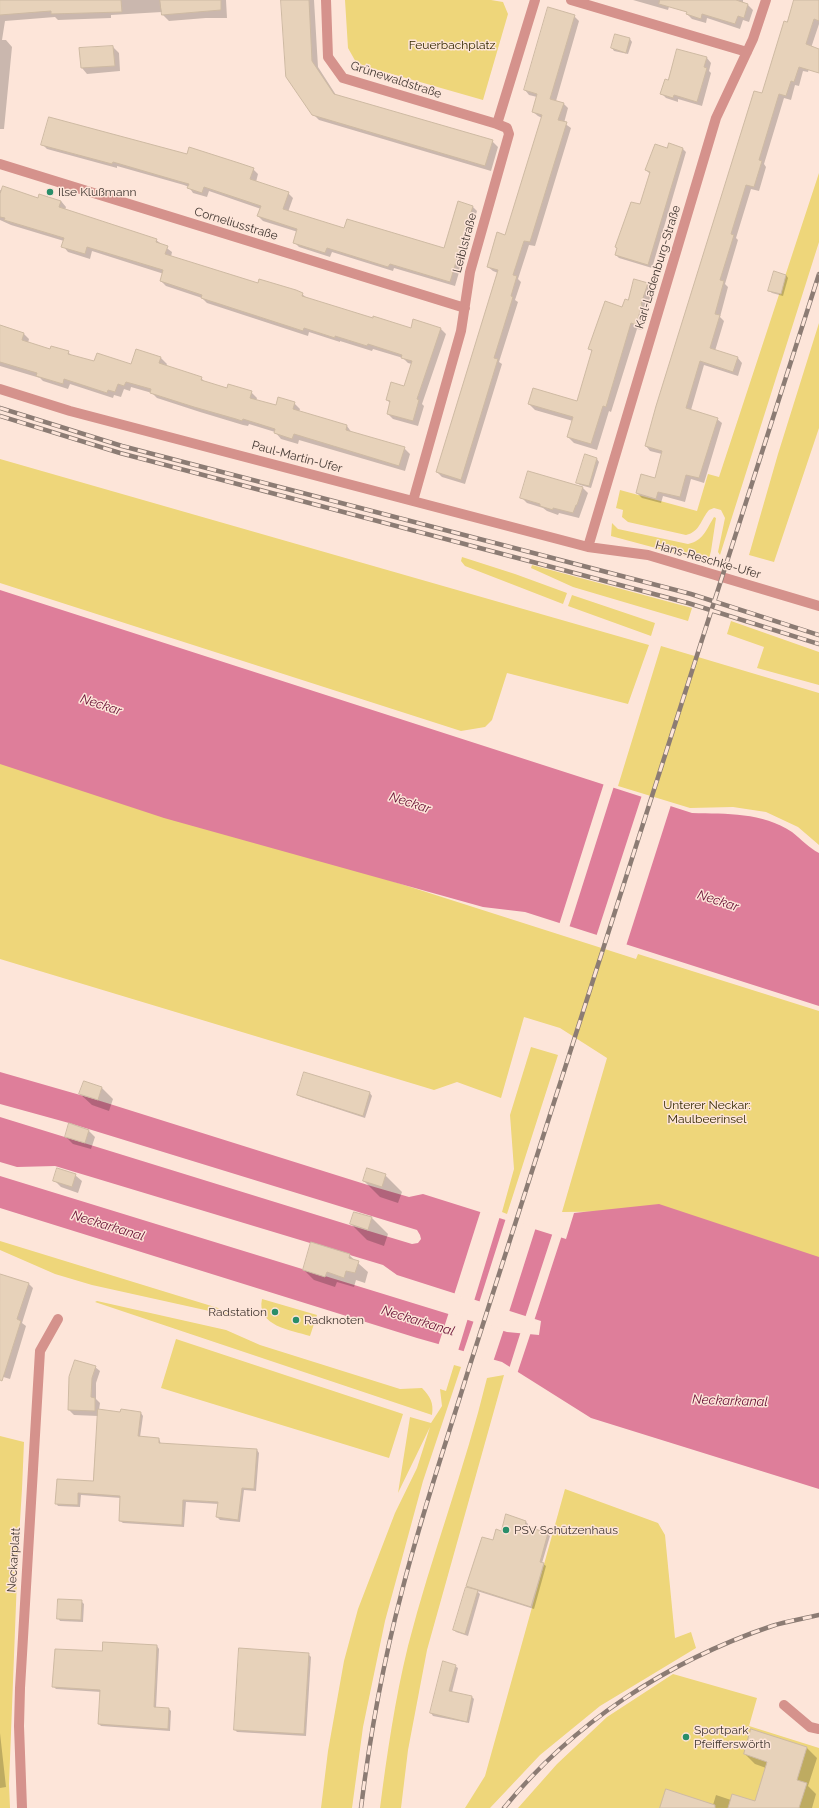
<!DOCTYPE html>
<html>
<head>
<meta charset="utf-8">
<style>
  body { margin:0 }
  canvas { display:block; background:#fde5d9 }
</style>
</head>
<body>
<canvas width="819" height="1808"></canvas>
<script>
const context = document.querySelector('canvas').getContext('2d');
context.lineJoin = 'round';
function paint(path, color) {
  context.fillStyle = color;
  context.fill(path, 'evenodd');
}
function strokePath(path, color, width, dash) {
  context.strokeStyle = color;
  context.lineWidth = width;
  context.lineCap = dash ? 'butt' : 'round';
  context.setLineDash(dash || []);
  context.stroke(path);
}
function label(font, color, halo, rows, align = 'center') {
  context.font = font + ' Raleway,sans-serif';
  context.lineWidth = 3;
  context.setLineDash([]);
  context.textBaseline = 'middle';
  context.strokeStyle = halo;
  context.fillStyle = color;
  for (const [text, x, y, turn = 0] of rows) {
    context.save();
    context.translate(x, y);
    context.rotate((+turn || 0) * Math.PI / 180);
    context.textAlign = isNaN(turn) ? turn : align;
    if (halo) context.strokeText(text, 0, 0);
    context.fillText(text, 0, 0);
    context.restore();
  }
}
paint(new Path2D(`
  M345,0H491L503,2L508,14L483,100L357,64L348,48Z
  M819,173V242L720,555L718,552L725,518L721,510L714,508L709,510C701,519 700,532 686,535L628,522L622,517L623,510L616,508L620,490L697,511L708,474L719,477Z
  M819,323V428L774,562L749,555L778,454Z
  M0,459L649,645L628,704L507,673L492,720L485,727L461,731L0,583Z
  M714,517L716,518L711,551L708,562L611,536L612,523L618,529L688,544C703,541 706,530 714,517Z
  M462,557L515,574L567,593L563,604L465,566L461,561Z
  M532,565L692,608L688,621L573,587L531,568Z
  M572,595L655,623L651,636L568,606Z
  M731,621L819,652V685L757,668L764,647L727,634Z
  M661,646L819,693V845L798,827L766,812L733,807L690,808L618,786Z
  M0,756L636,959L638,954L819,1011V1265L644,1211L562,1212L607,1058L560,1028L524,1017L501,1098L457,1082L434,1090L0,959Z
  M531,1047L558,1055L507,1214L502,1212L514,1169L510,1115Z
  M0,1241L218,1308L232,1316L92,1285L55,1274L0,1250Z
  M262,1299L317,1315L310,1336C291,1330 256,1326 262,1299Z
  M97,1301L226,1330L260,1345L400,1389L422,1388C430,1396 434,1403 432,1415L95,1302Z
  M176,1339L403,1414L389,1458L161,1388Z
  M454,1365L461,1367L423,1481L385,1621L363,1727L352,1808H321L328,1751L344,1661L358,1609L395,1513L417,1468L430,1427L398,1493L410,1417L431,1423L442,1406L440,1389L446,1391Z
  M504,1375L427,1650L408,1750L401,1808H380C387,1754 395,1699 408,1646C431,1556 465,1469 487,1378Z
  M0,1436L24,1442L22,1489L18,1553L9,1784L10,1808H0Z
  M565,1489L658,1523L665,1535L675,1638L691,1632L696,1648L600,1706L540,1755L490,1808H465L485,1776Z
  M673,1674L757,1698L749,1726L819,1748V1808H518L557,1764L607,1717Z`), '#eed67a');
paint(new Path2D(`
  M0,590L692,813C727,814 762,812 792,832C801,839 809,848 819,853V1006L525,912L483,907L164,818L0,764Z
  M0,1072L94,1099L371,1186L409,1197L423,1194L566,1239L574,1213L659,1204L819,1257V1489L591,1418L502,1362L417,1338L0,1208V1176L507,1332L539,1335L541,1321L397,1275L383,1265L55,1166L17,1167L0,1162V1117L359,1228L412,1244L418,1243L421,1239L420,1235L417,1230L69,1123L0,1104Z`), '#de7e9a');
paint(new Path2D(`
  M604,783L614,786L569,928L559,925Z
  M642,795L671,805L626,946L596,937Z
  M481,1210L500,1216L474,1301L454,1295Z
  M506,1218L536,1227L509,1312L479,1303Z
  M553,1232L562,1235L534,1321L525,1318Z
  M449,1312L468,1318L458,1351L438,1346Z
  M474,1320L504,1329L493,1362L463,1353Z
  M521,1331L531,1332L517,1374L509,1369Z`), '#fde5d9');
paint(new Path2D(`
  M0,0H226L227,18H206L169,21L163,15L162,12L111,15V18L58,20L55,17L5,21L2,40H6L12,47L4,129H0Z
  M282,0H314L318,67L336,95L492,141L498,147L491,171L319,120L313,114Z
  M633,0H671L668,10Z
  M691,0H743V3L748,5L753,10L749,22L743,20L740,29L707,18L706,23L692,19L687,14Z
  M795,0H819V24L811,48L814,51L808,72L803,71L799,86L795,85L791,100L784,98L764,164L766,167L759,191L751,189L736,238L738,240L725,284L728,287L720,317L724,321L715,351L738,358L742,363L738,376L704,365L691,410L717,419L722,423L704,483L691,479L685,502L663,496L661,503L642,498L637,493L656,479L662,454L650,451L646,446Z
  M574,16L579,21L556,101L563,103L568,108L564,123L571,128L535,246L529,245L518,279L521,282L515,300L518,302L499,362L502,364L465,484L442,477L437,472L498,273L493,271L488,267L506,236L542,118L538,116L533,112L537,97L529,95L525,90Z
  M630,39L632,42L628,54L614,51L612,48Z
  M113,47L119,53L120,71L87,74L82,68Z
  M678,50L707,58L711,63L709,71L711,73L702,106L678,99V102L666,98L662,94L669,81Z
  M42,144L188,155L253,169L258,174L256,182L288,193L293,198L288,212L345,229L444,249L472,206L477,211L455,286L394,268L393,271L332,252L330,257L299,247L294,242L298,232L263,221L258,216L261,209L209,191L207,197L193,193L189,187L184,185L117,166V168L47,149Z
  M670,144L683,149L686,152L652,268L619,258L616,255L641,206L650,174L646,170L668,149Z
  M0,190L39,199L61,201L66,207L65,210L156,240L172,252L171,257L259,284L302,294L307,298L373,320L411,329L414,321L441,329L446,334L422,404L424,406L418,426L393,419L388,414L391,404L387,400L405,387L412,364L408,363L403,358L373,349L372,351L340,341V342L309,332L308,336L207,303L202,298L166,286L161,281L164,274L92,251L90,259L68,252L63,246L64,241L11,225L0,220Z
  M775,272L786,275L788,278L783,296L772,293L769,290Z
  M647,284L653,290L642,330L637,329L611,412L609,411L597,450L574,443L568,437L573,421L535,410L529,404L577,402L593,352L589,349L628,301Z
  M0,328L24,334L29,339L28,343L50,350L68,352L73,357L95,363L132,365L136,351L161,358L167,364L166,366L201,378L206,383L228,390L251,392L257,398L256,401L277,407L294,403L300,409L299,412L347,426L352,433L404,448L410,454L405,471L299,440L298,444L281,439L275,432L249,424L248,426L243,425L200,412L157,398L152,393L131,387L130,391L124,389L121,397L114,395L113,398L70,384L68,389L43,381L40,378L0,366Z
  M597,459L599,462L591,488L580,485L577,482Z
  M583,488L588,493L579,518L559,513L558,515L547,511L543,508L527,503L521,497Z
  M305,1073L370,1093L372,1096L365,1118L301,1097L298,1095Z
  M102,1088L113,1099L109,1111L92,1105L80,1094Z
  M88,1130L95,1137L91,1149L73,1144L66,1137Z
  M75,1175L82,1181L78,1193L61,1187L54,1180Z
  M385,1175L402,1192L398,1203L380,1197L364,1181Z
  M372,1218L388,1234L384,1246L367,1240L351,1224Z
  M349,1255L368,1272L365,1283L356,1280L354,1287L337,1282L335,1287L314,1280L304,1270Z
  M0,1275L28,1283L33,1288L22,1323L26,1326L10,1379L0,1376Z
  M95,1367L100,1371L96,1383V1399L100,1403L99,1410L121,1413H141L143,1416L140,1437L159,1439L161,1444L257,1450L259,1453L256,1491L244,1490L240,1522L220,1520L217,1517L219,1504L186,1502L184,1527L123,1523L120,1521L121,1498L81,1495L80,1507L58,1506L56,1503L94,1482L98,1416L74,1415L69,1410Z
  M526,1522L528,1524L527,1528L548,1534L550,1536L542,1563L546,1566L534,1609L477,1591L480,1594L468,1636L456,1632L454,1630L471,1589L468,1586L493,1542L501,1532Z
  M81,1601L84,1604L83,1622L60,1621L58,1618Z
  M157,1646L159,1649L156,1708L169,1709L171,1711L170,1731L101,1726L99,1724L101,1692L56,1689L53,1686L103,1652Z
  M308,1654L311,1657L306,1736L237,1732L235,1730Z
  M455,1666L458,1668L452,1692L472,1697L474,1699L469,1723L433,1716L431,1713Z
  M752,1731L807,1748L817,1758L808,1786L816,1794L812,1808H661L713,1805L716,1795L731,1800L756,1802L766,1768L755,1764L745,1754Z
  M0,1733L6,1787L0,1788Z`), '#0003');
const building = new Path2D(`
  M0,0H121L122,12L51,14V11L0,15Z
  M160,0H221V10L162,15Z
  M281,0H309L312,61L334,94L493,140L485,166L312,115L286,77Z
  M660,0H736L748,4L744,18L738,16L735,24L702,14L701,19L686,14L687,12L659,4Z
  M794,0H819V21L814,19L806,44L819,49V73L799,67L794,82L791,81L786,96L779,94L759,160L762,161L754,187L746,185L731,234L734,235L720,280L724,281L715,314L720,315L710,348L738,357L733,372L700,361L686,408L718,418L699,478L686,475L680,497L658,492L656,499L636,493L641,474L655,478L662,451L645,446L656,406L754,91L762,93L784,21L787,22Z
  M548,7L575,15L550,99L564,103L558,120L567,122L530,242L524,241L513,275L517,276L511,296L513,297L494,358L498,359L461,480L436,472L498,270L487,267L497,232L505,235L542,115L532,112L537,94L524,90Z
  M615,34L630,38L626,53L611,48Z
  M113,46L115,66L81,68L79,48Z
  M677,49L707,57L704,67L707,68L697,102L674,95L673,98L660,94L665,79L668,80Z
  M49,117L187,154L189,147L239,163L254,168L250,179L289,192L283,209L344,228L347,219L444,248L458,201L473,206L450,282L390,264L388,267L327,248L325,253L293,243L297,229L257,216L261,206L204,187L202,193L187,188L189,184L178,181L113,162L112,164L41,145Z
  M669,143L683,148L648,265L615,255L617,248L615,247L631,202L640,204L650,172L645,170L655,144L667,148Z
  M3,186L38,198L39,194L61,201L59,207L157,239L156,242L168,246L165,254L258,283L259,279L296,290L303,293L302,296L373,318V316L411,328L413,319L441,328L417,399L419,400L413,421L387,414L390,401L386,400L391,382L404,386L412,361L401,358L402,355L368,344L367,346L335,336V338L304,328L303,331L201,298L202,295L160,281L163,270L87,247L85,254L61,247L64,238L4,220L5,218L0,217V194Z
  M774,271L786,275L781,294L768,291Z
  M634,279L648,283L641,304L642,305L636,325L631,323L606,407L603,406L591,444L567,437L573,417L528,404L533,388L577,401L592,350L588,349L605,301L622,307L625,299L628,300Z
  M0,325L24,333L22,340L50,349L51,346L69,351L68,354L94,361L97,353L131,364L136,349L161,357L159,363L202,377L201,380L227,388L228,384L252,391L250,398L276,405L278,397L295,402L293,409L347,425L346,430L405,447L399,466L294,434L292,439L274,433L275,429L243,419L242,421L236,419L194,407L150,393L151,389L126,382L124,386L118,384L115,392L108,390L107,393L64,379L63,384L36,376L37,373L0,362Z
  M585,454L597,458L589,486L576,483Z
  M528,471L583,487L577,505H576L573,513L553,508V510L540,506V504L520,498Z
  M304,1072L370,1092L363,1116L297,1095Z
  M84,1081L102,1087L98,1100L79,1094Z
  M69,1123L89,1130L85,1143L65,1137Z
  M57,1168L76,1174L72,1187L53,1181Z
  M367,1168L386,1174L382,1187L363,1181Z
  M354,1212L372,1217L368,1230L350,1224Z
  M311,1242L350,1254L349,1258L359,1261L355,1273L346,1271L344,1278L327,1272L325,1277L303,1270Z
  M0,1274L29,1283L17,1319L21,1321L2,1381L0,1380Z
  M75,1360L96,1366L92,1378L91,1397L95,1398V1411L68,1410L69,1377Z
  M98,1409L120,1412L121,1409L141,1412L138,1436L159,1438V1443L257,1449L254,1489L242,1488L238,1520L216,1517L218,1502L183,1500L182,1525L119,1521L120,1496L78,1493V1505L55,1504L57,1479L93,1481Z
  M506,1514L526,1521L525,1526L548,1533L540,1562L544,1563L531,1607L466,1586L482,1537L493,1540L496,1529L501,1531Z
  M466,1587L478,1590L465,1634L453,1630Z
  M58,1599L82,1600L81,1620L57,1619Z
  M103,1642L157,1645L154,1707L169,1708L168,1729L98,1724L100,1690L52,1687L55,1649L102,1651Z
  M239,1648L309,1653L304,1734L234,1730Z
  M443,1661L456,1665L449,1691L472,1696L467,1722L430,1713Z
  M751,1729L807,1747L797,1780L807,1783L799,1808H728L732,1794L755,1801L767,1762L744,1754Z
  M666,1789L715,1805V1808H660Z`);
paint(building, '#e7d2ba');
strokePath(building, '#cebaa3', 1);
strokePath(new Path2D(`
  M326,0L328,57L343,78L497,124
  M571,0L747,52
  M0,164L465,308
  M0,389L70,411L588,547L648,555L819,606
  M413,501L461,331L470,272L509,134L507,128L497,124L535,0
  M588,547L716,118L753,39L766,0
  M784,1705L810,1727L819,1729
  M22,1808L19,1726L20,1688L40,1351L58,1319`), '#d5928c', 10);
const rail = new Path2D(`
  M0,408L122,446L691,594L819,635
  M0,416L120,453L688,603L819,644
  M361,1808C370,1735 383,1663 402,1591C421,1516 446,1443 469,1368L819,274
  M504,1808C573,1723 668,1661 772,1626C787,1621 803,1619 819,1615`);
strokePath(rail, '#8c7c74', 4.5);
strokePath(rail, '#fde5d9', 3, [9]);
for (const [x, y, r, color] of [
  [50,192,4,"#298e69"],
  [275,1312,4,"#298e69"],
  [296,1320,4,"#298e69"],
  [506,1530,4,"#298e69"],
  [686,1737,4,"#298e69"]
]) {
  const dot = new Path2D();
  dot.arc(x, y, r, 0, 2 * Math.PI);
  context.fillStyle = color;
  context.fill(dot);
  strokePath(dot, '#fde5d9', 1.5);
}
label('12px', '#342900', '#fde5d9', [
  ["Feuerbachplatz",452,45],
  ["Unterer Neckar:",707,1105],
  ["Maulbeerinsel",707,1119]
]);
label('12px', '#423731', '#fde5d9', [
  ["Grünewaldstraße",396,80,18],
  ["Corneliusstraße",236,224,17],
  ["Leiblstraße",465,243,-75],
  ["Karl-Ladenburg-Straße",658,267,-73],
  ["Paul-Martin-Ufer",297,457,15],
  ["Hans-Reschke-Ufer",708,560,16],
  ["Neckarplatt",14,1560,-86]
]);
label('12px', '#423731', '#fde5d9', [
  ["Ilse Klußmann",58,192],
  ["Radstation",267,1312,"right"],
  ["Radknoten",304,1320],
  ["PSV Schützenhaus",514,1530],
  ["Sportpark",694,1730],
  ["Pfeifferswörth",694,1744]
], 'left');
label('italic 13px', '#670f34', '#fde5d9', [
  ["Neckar",101,705,18],
  ["Neckar",410,803,18],
  ["Neckar",718,901,18],
  ["Neckarkanal",108,1226,17],
  ["Neckarkanal",418,1321,17],
  ["Neckarkanal",730,1401,2]
]);
</script>
</body>
</html>
